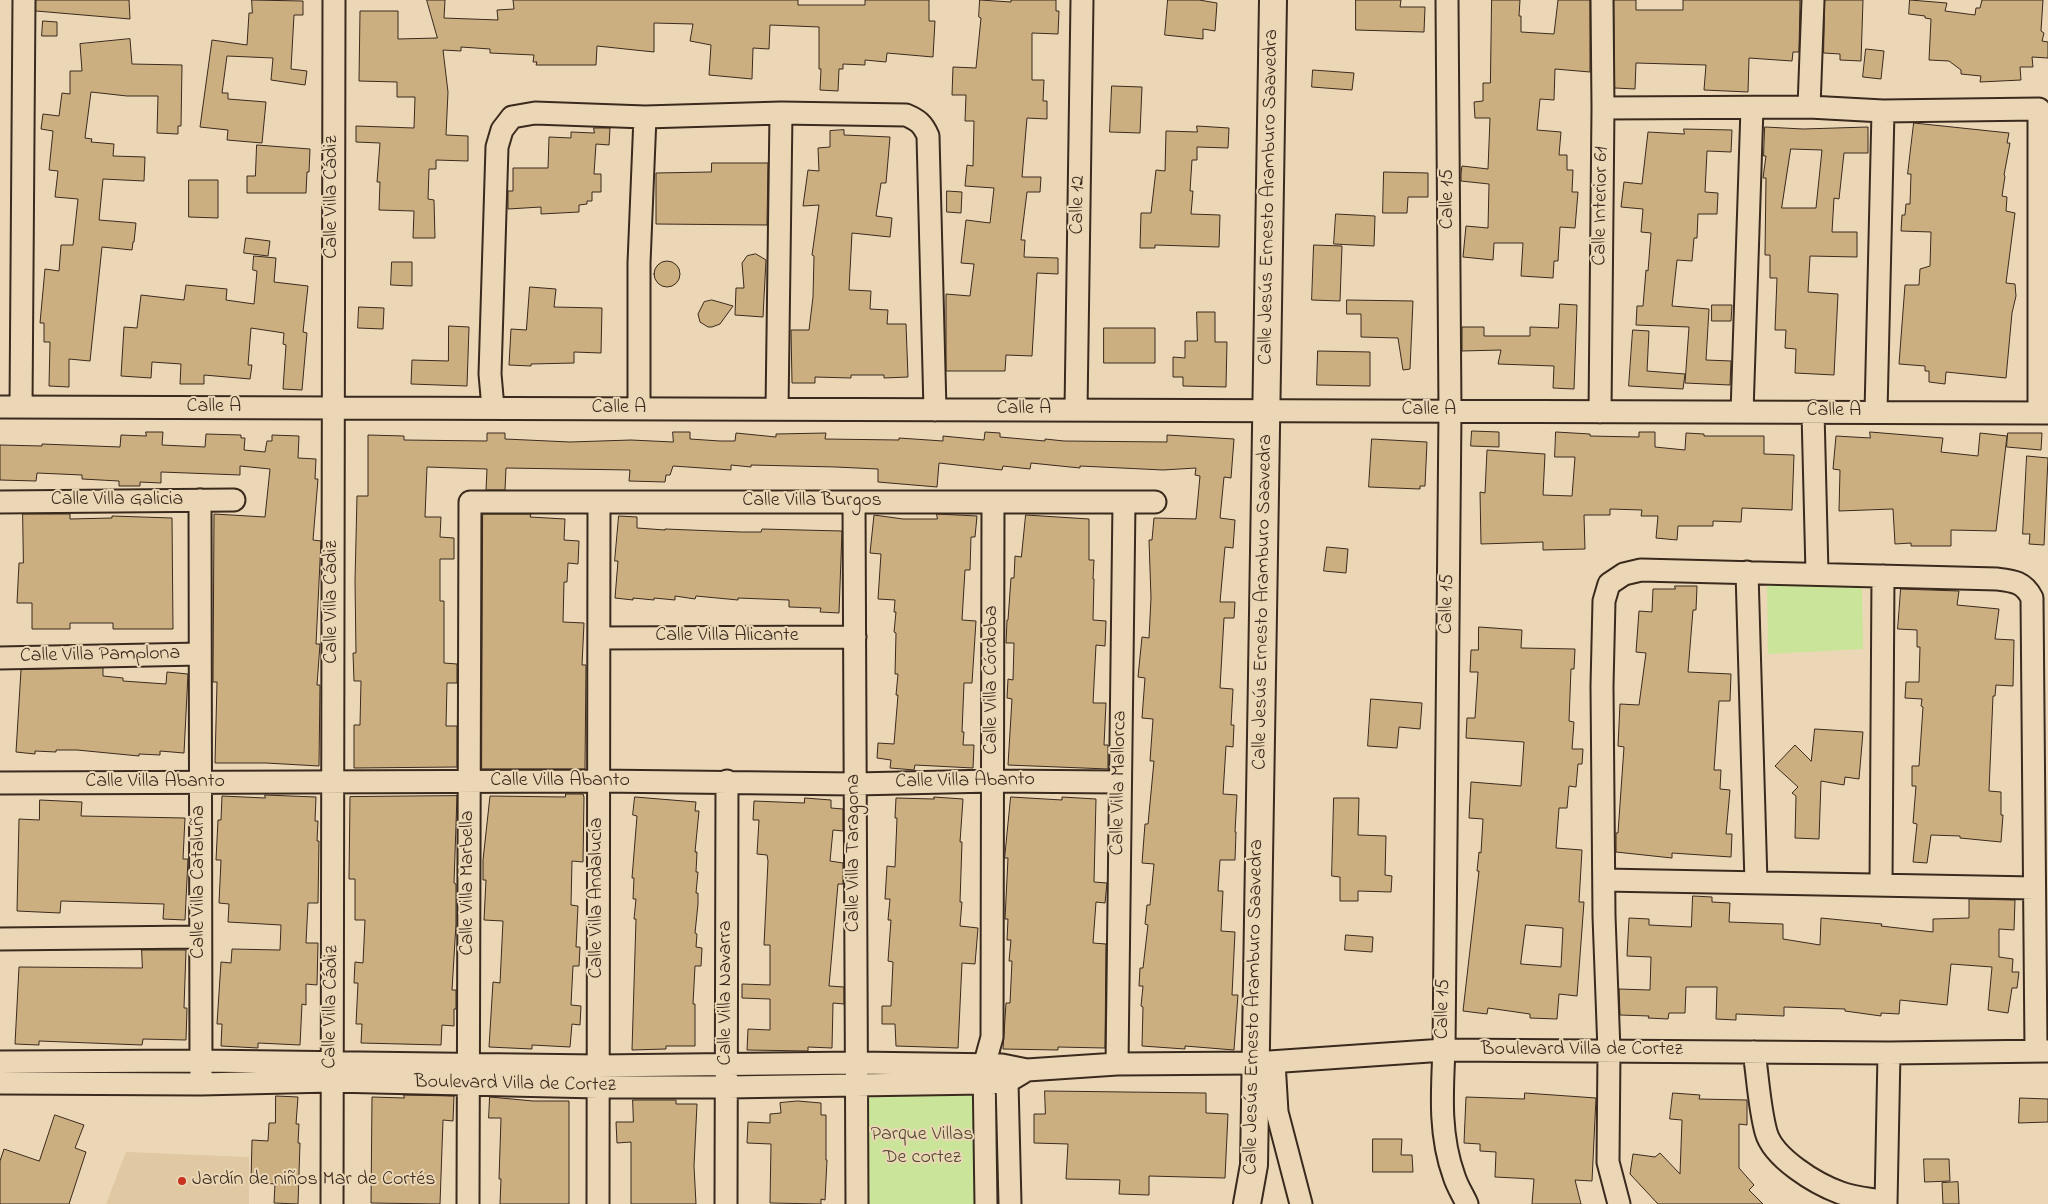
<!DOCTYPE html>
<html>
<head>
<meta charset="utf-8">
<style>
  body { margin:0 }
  canvas { display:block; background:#ebd7b5 }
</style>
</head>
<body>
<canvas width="2048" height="1204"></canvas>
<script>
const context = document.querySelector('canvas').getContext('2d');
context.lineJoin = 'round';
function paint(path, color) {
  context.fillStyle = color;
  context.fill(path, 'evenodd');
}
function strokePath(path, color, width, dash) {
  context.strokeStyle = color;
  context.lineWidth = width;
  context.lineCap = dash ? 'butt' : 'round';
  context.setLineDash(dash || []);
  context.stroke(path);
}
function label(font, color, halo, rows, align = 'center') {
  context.font = font + ' "Indie Flower",sans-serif';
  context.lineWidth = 4;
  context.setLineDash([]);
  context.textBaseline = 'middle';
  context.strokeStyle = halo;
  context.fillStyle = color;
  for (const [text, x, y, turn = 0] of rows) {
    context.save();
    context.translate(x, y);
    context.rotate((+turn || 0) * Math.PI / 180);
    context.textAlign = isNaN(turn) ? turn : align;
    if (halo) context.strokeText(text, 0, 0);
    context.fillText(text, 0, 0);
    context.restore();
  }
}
paint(new Path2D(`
  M126,1152L249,1157V1204H106Z`), '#dfc8a2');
paint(new Path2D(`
  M1767,582L1862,583L1863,649L1768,654Z
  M869,1090L976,1091L974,1204H868Z`), '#cae49a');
const building = new Path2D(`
  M36,0H129L130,19L36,11Z
  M252,0L303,1V15H294L291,69L307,71L305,85L271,80L273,58L227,56L222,93H228V99L266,102L262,143L227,140L228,130L200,127L212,40L247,45L249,13H252Z
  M427,0H445L444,18L498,20L497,10L514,9L513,0H798V5H865V0H929V21H935L933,57L887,53L886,62L865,60V65L843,64V69H839L838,91L820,90L821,69H819V27L770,25L769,49L753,48L752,79L709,75L711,45L690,41L693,24L654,23V52L597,46L596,65H536L537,62H533L534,55L490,53V49L461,47V51L443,50L448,92L446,135L468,136V161L436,160V169H429L428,199L434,200L435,238H413L414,211L379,210L380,182H377L380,143L356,142V126L414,128L415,97H397V82L359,81L360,11H398V39L437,38Z
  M980,0L1011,2V0H1056V11H1059L1058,34L1032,33V80H1044L1043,101H1047V119L1027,118L1022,177H1041L1040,192H1027L1021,240H1025L1024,257L1058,258V274L1037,273L1032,356L1006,355L1005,371H946V294L970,296L974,264L961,263L966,220L990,223L994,188L965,186L967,165L973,166L974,121H965L966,95H952L953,67L976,68L981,18L979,17Z
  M1168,0H1199L1217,3L1215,31L1203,29V39L1165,35Z
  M1356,0H1401L1400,7H1425L1424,32L1356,30Z
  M1492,0H1520L1519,16H1521V32L1554,34L1558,0H1590V72L1555,69L1554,100L1540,99L1537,130L1561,132L1559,155H1567V170H1573L1572,192H1578L1575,228L1560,227L1558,261H1554L1553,278L1521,276L1523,243H1494L1493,260L1463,257L1466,226L1488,228L1489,184L1461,181V173L1462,166L1488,169L1490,118H1475L1474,102L1483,101V83H1490Z
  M1614,0H1636V10H1683V0H1800L1799,52H1793L1792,61L1749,58L1748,92L1704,90L1706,65L1636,63L1635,89L1615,88Z
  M1825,0H1863L1861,61L1840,60V54L1824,53Z
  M1910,0L1947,3L1945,11L1975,15L1976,8H1980L1982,0H2043L2041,31L2044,33L2042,41L2048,42V58L2032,57L2033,67H2020L2021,80L1980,82L1981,76L1961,74V70L1949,61L1929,60L1931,19L1925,18V16L1909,14Z
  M43,21L57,22V36H42Z
  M130,39L132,64L182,65L181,126H178V134L157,133L158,96H127L91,92L85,138L92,139L91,142L114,144L113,156L145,157L144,181L103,179L99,220L136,223L134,242H133L132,250L102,247L90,361L69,359V387L49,386L50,342H44V323H40L45,269L59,271L61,245H73L78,199L55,197L58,171L49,170L53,131L41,129L43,114L59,116L62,93L70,94V71H82L80,44Z
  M1866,49L1884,51L1881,79L1863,77Z
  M1313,70L1354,73L1352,90L1312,87Z
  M1112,86L1142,87L1140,133L1110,132Z
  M1914,123L2009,133L2007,143H2010L2004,175L2005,176L2002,196L2007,197L2006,211L2015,213L2006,283L2015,284L2016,296L2012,313L2006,378L1946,372L1945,384L1929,382V371H1925V366L1899,364L1905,285H1919L1920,269L1930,266L1931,232L1901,231L1902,215H1905L1906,204H1910L1911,174H1908Z
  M1197,126L1229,128L1228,148L1197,147V160H1192L1190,191H1193L1191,214L1220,215L1219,247L1155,245V248H1140L1141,213H1151L1156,170L1165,171L1166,131L1197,132Z
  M1765,127L1803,129L1868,127V153H1844L1839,199L1834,198L1832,232H1857V257L1810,256L1808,292L1838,294L1834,375L1795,373L1796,349L1785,348L1786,330H1775L1777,278H1770V255H1765L1766,178H1763L1766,156H1764ZM1791,149L1822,150L1816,208H1782Z
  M594,128H610L609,145L596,144L594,174H601V192H592V201H587V204L579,205V212L541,214V207L508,209V191H513V168H548L549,137L571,138V132L594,133Z
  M1684,129L1732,130L1731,152L1707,151L1705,192L1718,193L1717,214H1698L1697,238H1694L1692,261L1677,260L1672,306L1709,309L1706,360L1731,361L1730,385L1685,383L1689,327L1636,325L1637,306H1643L1646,270L1648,271L1651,233L1641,232L1643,209L1621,207L1624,182L1642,184L1648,132L1684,134Z
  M844,130V135L890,137L886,183H881L876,216L892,218L890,237L852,233L849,290L871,291L870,309L888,310L887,324H906L908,377L884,378V375H851V378L815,377V383H792L791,330H809L813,297L814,256L812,255L819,205L803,206L808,170L819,171L818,148L830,147V131Z
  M257,145L310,149L309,172H307L306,193H247V176H255Z
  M712,163H768L767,225L656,224V173L711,172Z
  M1384,172L1428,173V197H1408L1407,213H1383Z
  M189,180H218V218L189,217Z
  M947,191L962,192L961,213L947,212Z
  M1336,214L1375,216L1374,246L1334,244Z
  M246,238L270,241L268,256L244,253Z
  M1314,245L1342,246L1340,301L1312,300Z
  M756,254L766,260L763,317L735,315L736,288H744L742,263L747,256Z
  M254,256L276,258L274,282L308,286L303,332L307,333L302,390L283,389L286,345L283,344L284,333L251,328L248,365H252L250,379L204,375V384H180L181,364L152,362L151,378L121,376L124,327L137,328L141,295L184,300L186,285L227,289L226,300L254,304L257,271L253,270Z
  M654 274a13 13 0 1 1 26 0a13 13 0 1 1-26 0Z
  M392,262H412V286L391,285Z
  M530,287L556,289L554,307L602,308L601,353L574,352V363L531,364V366L509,365L511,329L526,330Z
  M712,300L733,306L720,324L712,327H708L700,322L698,314L704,302Z
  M1347,300L1413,301L1410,369L1403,370L1398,338L1361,337V314H1347Z
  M1560,304L1577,305L1574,389L1553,388L1554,366L1498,364L1501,350L1462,351V327H1484V336H1530V327L1558,328Z
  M1712,305H1732L1731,321H1712Z
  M359,307L384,308L383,329L358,328Z
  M1197,312H1215V342H1227L1226,387L1183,386V377H1173V357L1185,358V341H1197Z
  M449,326L469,327L467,386L411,384L412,360L448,361Z
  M1104,328H1155V363H1104Z
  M1633,330L1649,331L1647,371L1685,374L1683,389L1629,386Z
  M1318,351L1370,352V386L1317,385Z
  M1472,431L1499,432V447L1471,446Z
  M146,432H163L162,445L205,447L206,434L241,435V438H245L244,450L265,452L267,441H272V435L299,436L298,458L316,459L315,479H318L313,540L321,541L316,644H320L317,685H320L319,766L266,763H215L217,682H213L214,514L265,517L270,469L240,466V475L161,472V483L140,482V486H119V481L82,479V475L37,473L36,481L0,480V445L42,446V444L120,447L121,435L146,436Z
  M673,432H690V439L720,441H735L736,433L776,437V434L826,433L825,439L899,440V438L943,441V436L984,440L985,432L1000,433V437L1045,441V439L1064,441L1167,442V435L1234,439L1231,478L1224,477L1220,518L1235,520L1233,548L1225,547L1220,602H1235L1234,618H1224L1220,688L1233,689L1231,725H1234L1233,747L1226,746L1223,794L1237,795L1235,832H1236L1235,860H1220L1218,891H1223L1221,931L1235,932L1232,995H1238L1234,1050L1185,1046V1049L1142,1046L1143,1007L1141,1006L1143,986H1139L1140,968H1143L1148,925L1145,924L1147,905H1150L1154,864L1142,863L1145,824H1148L1154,761H1150L1153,719L1142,718L1145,678L1138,677L1142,637L1149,638L1151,598L1149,540H1152L1154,518L1196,519L1200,476L1195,475L1196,468L1163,470L1080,466V468L1031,463L1030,469L1003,466L1002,470L939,463L937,487L878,482V469L836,467L751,465V467L731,465V470L673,466L670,475H666L665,482L629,481L630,470L506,468L505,490H486L487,469L427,467L425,517H441L440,537L454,538V559H440V601H444V663L457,664V683H447L446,726H457V767L354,768V725H360L361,681H354L353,653H356L355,581L357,496H368V435L404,436V440L487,441V433H505V439L570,442L631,440L673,442Z
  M1556,432L1590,434V436L1639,437V432H1655V447L1685,450L1686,433L1704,434V436H1764V454L1794,455L1792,510L1742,508L1741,522L1713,521V526H1678L1677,540L1656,538L1658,516H1641L1642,510L1610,509V515H1584L1585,549L1543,550V542L1481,544L1480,492L1485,493L1487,450L1545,454L1543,495L1572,496L1575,457H1555Z
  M1870,432L1943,438L1941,452L1978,456L1980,433L2007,436L1996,531L1951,530V546H1911V543L1895,544L1893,509L1839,511L1840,470L1833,469L1836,436L1870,438Z
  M2008,433H2042L2041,450L2007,447Z
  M1372,439L1427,442L1425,486H1420V489L1369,487Z
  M2027,456L2048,458L2044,545L2029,544L2030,534H2023Z
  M23,514H70V519L112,518V516L172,518L173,629H113V623H70V629H32V603H17L19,563H23Z
  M483,514H531L530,517L565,519L564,540L579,541L578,564L568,563L567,582H564L563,622L584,623L582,665H586L585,769H482Z
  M937,514L977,516L975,537H971L970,570H965L962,620L976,621L972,683H964L962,732H964L963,745H974L973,768L915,765L914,770L890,768L891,760L877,758L878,743L894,744L898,695H896L898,674H895L896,633L894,632L896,612H894L895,600L878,599L881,554L870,553L874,515L903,519H937Z
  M1026,515L1089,519V560H1094L1093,579H1094L1093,620L1106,621L1105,646L1096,645L1093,703H1106L1104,745H1108V769L1008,765L1012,699L1007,698L1008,679L1013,680L1014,643H1006L1007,620H1008L1011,578H1014L1015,556L1021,557Z
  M619,516L637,517V528L665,530V529L741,532H761L762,529L842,531L839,613L820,612L821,608L789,607V600L738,598V600L696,596L695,599L675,596V600L654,598V600L633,598V600L615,598L618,561H615Z
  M1327,547L1348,549L1346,573L1324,571Z
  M1675,586H1697L1696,610H1693L1688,672L1731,674L1730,701H1719L1714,770H1721L1720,789L1730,790L1726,834H1732L1731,857L1672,853V858L1616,852V833H1618L1624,747L1618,746L1620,704L1639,705L1646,653L1636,652L1639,611L1652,612L1653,589H1675Z
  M1901,589L1959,591L1957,605L1999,609L1995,639L2014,640L2013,686L1996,685L1995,696H1993L1989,791L2001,792V815H2003L2001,842L1960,838V836L1931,835L1927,863L1913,862L1917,824L1913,823L1916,786H1912V766H1919L1923,707L1921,706L1922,699L1905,698L1906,682H1919L1920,647H1917V630L1898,629Z
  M1479,627L1522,630L1521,648L1575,649L1574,669H1571L1569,721L1574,722L1572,749H1583L1582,764H1578L1576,787L1569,786L1567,808H1559L1556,848L1582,850L1579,902H1584L1577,996L1559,994L1557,1019L1530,1018V1014L1488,1008L1487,1014L1463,1011L1479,871H1477L1479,852L1481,853L1483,819L1469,818L1471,782L1521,786L1524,742L1466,738L1467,718H1475L1478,672H1470L1471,650H1478ZM1526,925L1563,928L1561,967L1521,964Z
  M103,668V676L123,678V681L166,684L167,672L188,674L184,753L160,751V755L139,754V756L77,750H56V752L35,751V754L16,752L21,670Z
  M1371,699L1422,703L1420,729L1399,727L1397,748L1368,746Z
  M1815,729L1863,732L1859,779L1845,777L1844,785L1821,781L1819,839L1795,838L1796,796L1792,793L1798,787L1775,766L1795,745L1811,761Z
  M566,794H583L584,797L583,862L572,861L571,905L578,906L576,947H580L579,966H573L571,1005L581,1006L580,1025L572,1024L570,1047L532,1045V1049L489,1047L493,982L500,983L503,921L484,920L486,880H483V860L490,796L565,797Z
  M265,795L316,797L315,821H318L317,841H319L318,903H308L306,943H318L317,985L306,984V1005L302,1004L300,1045L258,1043V1048L221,1046L222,1024H217L221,962L231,963L232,949L280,950L281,925L228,922L229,904L219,903L221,860H216L218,820H221L222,796L265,798Z
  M457,796L454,883L456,884V924L452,990H456V1009H454V1026L442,1025L441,1045L361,1043L362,1024H356L358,983H354L355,962L363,963L365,920H355V879H349L350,797Z
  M635,797L696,802L695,811H699L695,852H697L696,872H698L696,893H698V904L695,933L697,934L696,947L702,948L701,966H695L693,1004H695V1046H666V1049L632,1050L636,919H634L636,899H633L634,878H632L637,816L633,815Z
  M934,797L963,799L960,842H962L960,902H962L960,926L978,928L975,964L962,963L958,1048L896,1046L895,1024H882V1006H891L893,962L888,961L891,920H888L890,899H885L887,866L895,867L897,818H895L896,798L934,799Z
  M1011,797L1062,800V797L1096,799L1094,882L1107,883L1105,903L1096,902L1093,943L1106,944L1105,1048L1058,1047V1050L1003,1049L1006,1003H1010L1012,961H1009L1011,940H1007L1008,919H1005L1008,858H1005Z
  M805,798L831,800V808L843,809V831L833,830L830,861L843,863V884H838L829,986L844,987V1004L833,1003L832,1048L808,1047V1051L747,1050L748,1029L770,1030V999L742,998V984L770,985V945H764L768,861L767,855L757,854L759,820H753L754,801L804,803Z
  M1334,798H1359L1358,835L1386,836L1385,875L1392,876L1391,892L1358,891V901H1340V877L1332,876Z
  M40,800L82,802L81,816L185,818L183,859H188L185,920L163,919L164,904L61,901L60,913L17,911L19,819L39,820Z
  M1693,896L1712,897V902L1730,903L1729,922L1783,924V939L1820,945L1821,918L1882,924L1881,926L1933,932V919L1969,918V899L2015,900L2014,930L1999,929V957L2013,959L2012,972H2019L2017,988H2012L2008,1013L1988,1010L1992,967L1951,964L1947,1005L1900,1000L1899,1014L1881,1013V1016L1845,1011V1009L1784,1007V1016L1736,1014V1020L1716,1019L1717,987H1686L1685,1013H1669L1668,1019L1648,1018L1649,1016L1620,1015L1619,989L1650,990L1651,957L1627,956L1629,918L1649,919V925L1691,927Z
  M1346,935L1373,937L1372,952L1345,950Z
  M142,950H186L184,1008H187L186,1040L143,1039L142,1045L39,1041V1045L15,1044L19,967L142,968Z
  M1045,1091L1206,1093V1113L1228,1114L1225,1178L1149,1176V1195L1119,1194L1120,1180L1066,1179L1068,1144L1034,1143V1114H1045Z
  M1525,1093L1596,1098L1592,1181L1575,1180L1581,1204H1532L1534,1179L1495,1177L1496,1152L1480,1151V1144L1464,1143L1466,1097L1524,1099Z
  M1673,1093L1700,1095L1699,1099L1747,1100V1125L1739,1124V1168L1754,1185L1749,1190L1763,1204H1658L1630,1174L1633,1154L1655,1157L1660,1153L1680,1174L1682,1120L1670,1119Z
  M404,1095L454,1096L453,1121L443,1120L440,1204L371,1203L372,1097L404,1098Z
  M276,1096L298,1097L296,1124H299L298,1143H300L298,1204L274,1203L275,1184L251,1182L252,1140L268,1141L269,1123H275Z
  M490,1097L533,1101H569V1204H500L501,1179H499L501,1118H489Z
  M2020,1098L2048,1099V1122L2019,1123Z
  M633,1100H676V1104H697L694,1166L696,1204H631V1142L617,1143L616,1122H633Z
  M798,1101L821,1103V1115H826V1160H827L825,1200L821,1199V1204L770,1203L771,1144L747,1143L748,1122L770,1123V1114L781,1113L780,1103Z
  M55,1115L84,1125L75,1148L86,1152L69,1204H0V1161L4,1149L39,1161Z
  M1373,1139H1402L1401,1155H1412L1413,1172H1373Z
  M1924,1159H1949L1950,1181L1925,1182Z
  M1958,1182L1959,1204H1943L1942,1183Z`);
paint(building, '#ccaf81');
strokePath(building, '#3b2a1e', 1);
const minor = new Path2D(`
  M1447,0L1450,411L1444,1050C1442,1092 1439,1135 1454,1176C1457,1186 1463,1195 1467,1204
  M1809,107L1813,0
  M1603,108L1809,107L1883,111L2039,109V413
  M0,407L2048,413
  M21,407L24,0
  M493,408L490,374L497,147L502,130L512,117L535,113L645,117L781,113L906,115C918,120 923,124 928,136L935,410
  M639,409V263L645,117
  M777,409L781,113
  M1076,410L1082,0
  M1600,412L1603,108L1602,0
  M1742,412L1752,108
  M1813,412L1817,573
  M1876,412L1883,111
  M200,500L201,1075
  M0,502L234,500
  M854,502L857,1204
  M1747,572L1756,883
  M599,638L855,637
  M0,658L200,654
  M0,783L599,781L855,784L992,781L1120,782
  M1604,880L2034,888
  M1881,885L1883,576
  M0,939L200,937
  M1754,1052C1758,1078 1759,1106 1766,1132C1773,1158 1816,1184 1841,1193C1855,1198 1871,1199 1886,1202
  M0,1062L200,1061L598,1066L857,1063L1002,1065L1027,1070L1117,1064L1255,1063L1444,1050L1889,1053L2048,1051
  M1274,1062L1277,1112L1301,1204
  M1117,1064L1124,502
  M1003,1068L1007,1082L1010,1204
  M0,1083L201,1084L331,1081L598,1087H727L984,1083L1007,1082L1027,1070
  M332,1204L334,0
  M468,1204L470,502H1155
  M598,1204L599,502
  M726,1204L727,781
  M986,1204L984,1066L992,1037L993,502
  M1619,1204L1608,1162L1609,1051L1604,916L1602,686L1604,601L1609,584L1624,574L1641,570L1997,579C2014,581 2024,582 2032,598L2036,1050
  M1886,1204L1889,1053`);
const tertiary = new Path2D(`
  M1247,1204L1254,1165L1273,0`);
strokePath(minor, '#3b2a1e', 25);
strokePath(tertiary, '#3b2a1e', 30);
strokePath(minor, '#ebd7b5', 21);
strokePath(tertiary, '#ebd7b5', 26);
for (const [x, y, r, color] of [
  [182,1181,5,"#c8321e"]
]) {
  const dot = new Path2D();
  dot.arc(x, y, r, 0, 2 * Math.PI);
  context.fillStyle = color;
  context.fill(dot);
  strokePath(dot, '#ebd7b5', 2);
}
label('20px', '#3b2a1e', '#ebd7b5', [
  ["Calle Villa Cádiz",333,197,-90],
  ["Calle Jesús Ernesto Aramburo Saavedra",1270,197,-89],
  ["Calle 15",1449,199,-90],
  ["Calle 12",1079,205,-89],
  ["Calle Interior 61",1602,206,-89],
  ["Calle A",214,408],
  ["Calle A",619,409],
  ["Calle A",1024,410],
  ["Calle A",1429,411],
  ["Calle A",1834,412],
  ["Calle Villa Galicia",117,501],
  ["Calle Villa Burgos",812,502],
  ["Calle Villa Cádiz",333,602,-90],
  ["Calle Jesús Ernesto Aramburo Saavedra",1264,602,-89],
  ["Calle 15",1448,604,-89],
  ["Calle Villa Alicante",727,637],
  ["Calle Villa Pamplona",100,656,-1],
  ["Calle Villa Córdoba",993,680,-90],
  ["Calle Villa Abanto",560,782],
  ["Calle Villa Abanto",965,782,-1],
  ["Calle Villa Abanto",155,783],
  ["Calle Villa Mallorca",1120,783,-89],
  ["Calle Villa Taragona",855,853,-90],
  ["Calle Villa Cataluña",200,882,-90],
  ["Calle Villa Marbella",469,883,-90],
  ["Calle Villa Andalucía",598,898,-90],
  ["Calle Villa Navarra",727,993,-90],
  ["Calle Villa Cádiz",332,1007,-89],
  ["Calle Jesús Ernesto Aramburo Saavedra",1255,1007,-89],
  ["Calle 15",1444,1009,-89],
  ["Boulevard Villa de Cortez",1582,1051],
  ["Boulevard Villa de Cortez",515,1085,1]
]);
label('20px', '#504631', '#ebd7b5', [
  ["Parque Villas",922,1136],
  ["De cortez",922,1159]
]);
label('20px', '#3b2a1e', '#ebd7b5', [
  ["Jardín de niños Mar de Cortés",192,1181]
], 'left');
</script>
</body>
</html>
